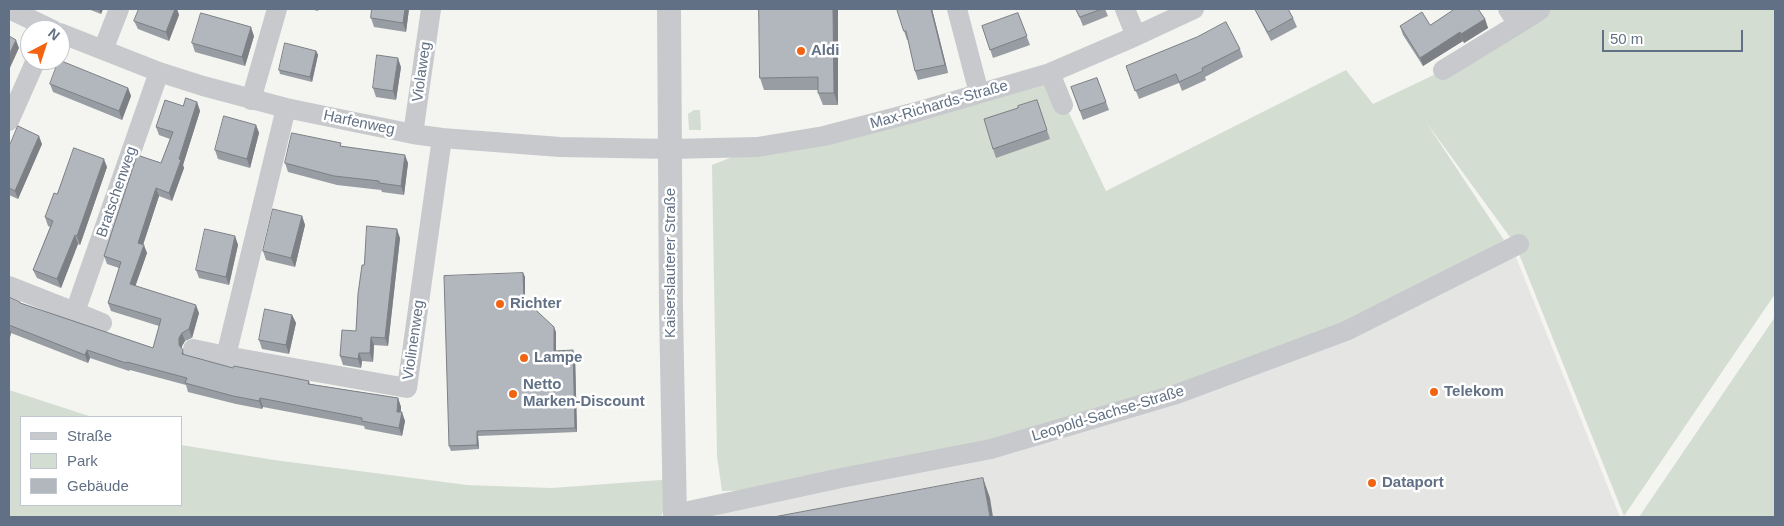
<!DOCTYPE html>
<html>
<head>
<meta charset="utf-8">
<style>
  body { margin:0 }
  #map { position:relative; width:1784px; height:526px; overflow:hidden; background:#f4f5f0; font-family:Arial,sans-serif }
  canvas { display:block }
  .frame { position:absolute; inset:0; border:10px solid #617084; pointer-events:none }
  .legend { position:absolute; left:20px; top:416px; width:162px; height:90px; box-sizing:border-box; background:#fff; border:1px solid #c0c6ce; margin:0; padding:6px 9px; list-style:none; font-size:15px; color:#617084 }
  .legend li { display:flex; align-items:center; gap:10px; height:25px }
  .legend b { width:25px; border:1px solid #c0c6ce }
  .north { position:absolute; left:20px; top:20px; width:50px; height:50px; box-sizing:border-box; background:#fff; border:1px solid #c0c6ce; border-radius:50%; rotate:40deg; font-size:14px; font-weight:700; line-height:20px; text-align:center; color:#617084 }
  .north::after { content:''; display:block; margin:auto; width:18px; height:22px; background:#f36412; clip-path:polygon(50% 0,100% 100%,50% 72%,0 100%) }
  .scale { position:absolute; left:1602px; top:30px; width:141px; height:22px; box-sizing:border-box; border:2px solid #617084; border-top:0; padding-left:6px; font-size:15px; line-height:18px; white-space:nowrap; color:#617084; -webkit-text-stroke:4px #fff; paint-order:stroke }
</style>
</head>
<body>
<div id="map">
<canvas width="1784" height="526"></canvas>
<div class="frame"></div>
<ul class="legend">
<li><b style="height:6px;background:#c7c9cd"></b>Straße</li>
<li><b style="height:14px;background:#d4ddd1"></b>Park</li>
<li><b style="height:14px;background:#b1b7bd"></b>Gebäude</li>
</ul>
<div class="north">N</div>
<div class="scale">50 m</div>
</div>
<script>
const context = document.querySelector('canvas').getContext('2d');
context.lineJoin = 'round';
function paint(path, color) {
  context.fillStyle = color;
  context.fill(path, 'evenodd');
}
function strokePath(path, color, width, dash) {
  context.strokeStyle = color;
  context.lineWidth = width;
  context.lineCap = dash ? 'butt' : 'round';
  context.setLineDash(dash || []);
  context.stroke(path);
}
function label(font, color, halo, rows, align = 'center') {
  context.font = font + ' Arial,sans-serif';
  context.lineWidth = 5;
  context.setLineDash([]);
  context.textBaseline = 'middle';
  context.strokeStyle = halo;
  context.fillStyle = color;
  for (const [text, x, y, turn = 0] of rows) {
    context.save();
    context.translate(x, y);
    context.rotate((+turn || 0) * Math.PI / 180);
    context.textAlign = isNaN(turn) ? turn : align;
    if (halo) context.strokeText(text, 0, 0);
    context.fillText(text, 0, 0);
    context.restore();
  }
}
paint(new Path2D(`
  M1516,257L1620,517H711L1346,331Z`), '#e5e6e4');
paint(new Path2D(`
  M1541,9H1775V294L1624,516L1515,244L1426,122L1504,240L1346,331L991,449L753,490L722,491L717,456L712,165L757,147L1050,73L1106,191L1346,70L1373,104L1444,70Z
  M694,110H700L701,130H689L688,114Z
  M1775,317V517H1639Z
  M9,390L92,417H21V505H181V445L274,460L467,485L552,488L674,479L661,517H9Z`), '#d4ddd1');
strokePath(new Path2D(`
  M9,9L53,30
  M957,9L979,93
  M1125,9L1136,36
  M1508,9L1518,24L1540,10
  M60,33L159,72L203,86L286,108L413,134L442,138L560,147L671,149L757,147L824,136L916,112L1050,73L1136,36L1194,9
  M103,50L119,9
  M1443,70L1518,24
  M1050,73L1063,105
  M251,100L277,9
  M286,108L226,356L407,388L442,138
  M9,121L36,60
  M413,134L431,9
  M9,286L75,312L159,72
  M75,312L102,323
  M193,349L226,356
  M675,514L841,478L991,449L1177,394L1346,331L1519,244`), '#c7c9cd', 20);
strokePath(new Path2D(`
  M669,9L671,309L675,517`), '#c7c9cd', 24);
paint(new Path2D(`
  M88,9H103L101,14Z
  M139,9H177L179,15L169,41L138,29L134,21Z
  M310,9H319L318,11Z
  M372,9H409L406,32L374,27L371,18Z
  M759,9H838V105H823L818,93V90H764L760,78Z
  M897,9H932L948,73L918,80L915,71L908,40H907L904,31Z
  M1076,9H1105L1108,16L1083,26Z
  M1255,9L1293,18L1297,27L1271,41L1258,16Z
  M1018,13L1030,45L993,58L982,26Z
  M1485,19L1488,28L1464,43L1463,41L1423,66L1403,35L1400,26L1430,25Z
  M254,36L245,66L195,52L192,43Z
  M1240,49L1243,57L1205,77L1206,80L1182,91L1179,83L1139,99L1126,66Z
  M316,51L318,55L312,82L280,74L279,70Z
  M401,67L396,100L376,97L373,88Z
  M1097,78L1109,110L1083,120L1071,87Z
  M50,84L128,88L131,96L122,120L53,92Z
  M1037,100L1050,139L996,158L993,149L1018,108Z
  M197,102L200,111L183,165L184,168L172,201L159,196L143,245L147,253L135,286L199,313L192,338L185,341L182,346V349L185,355L233,368L309,381L310,384L398,398L401,407V412L405,421L402,436L365,429L364,426L263,407L262,409L236,404L188,392L186,385L130,370L129,371L90,358L88,363L11,333L10,337L9,336V297L21,303L153,348L159,326L111,311L108,303L119,268L107,264L104,256L161,163L170,139L159,135L156,127L183,106Z
  M256,125L259,133L250,168L218,159L215,150Z
  M42,144L18,199L9,195V147Z
  M342,146L408,163L404,195L382,192L381,190L337,185L288,172L285,163Z
  M107,167L80,245L78,244L61,288L37,278L33,270L50,227L48,226L45,217L57,194Z
  M302,216L305,225L295,267L266,260L263,251Z
  M235,236L238,245L229,285L199,278L196,270Z
  M400,238L388,346L374,345L373,362L362,361L361,368L343,365L340,356L356,331L364,265Z
  M523,273L525,277V301L556,332V351L575,355L577,432L478,436L479,449L451,451L449,446Z
  M292,315L296,323L289,354L262,349L259,340Z`), '#989da3');
paint(new Path2D(`
  M99,9H103L101,14L99,10Z
  M175,9H177L179,15L169,41L166,32Z
  M405,9H409L406,32L403,23Z
  M833,9H838V105L834,93Z
  M931,9H932L948,73L945,65Z
  M1485,19L1488,28L1464,43L1461,34Z
  M251,27L254,36L245,66L242,57Z
  M1460,32L1463,41L1423,66L1420,58Z
  M16,40L19,48L9,70V55Z
  M316,51L318,55L312,82L310,77Z
  M398,58L401,67L396,100L393,91Z
  M128,88L131,96L122,120L119,111Z
  M197,102L200,111L183,165L184,168L172,201L169,193Z
  M256,125L259,133L250,168L247,159Z
  M39,136L42,144L18,199L15,191Z
  M405,155L408,163L404,195L401,186Z
  M104,159L107,167L80,245L77,236Z
  M156,188L159,196L141,251L138,243Z
  M302,216L305,225L295,267L291,258Z
  M397,229L400,238L388,346L385,338Z
  M75,235L78,244L61,288L57,279Z
  M235,236L238,245L229,285L226,277Z
  M144,245L147,253L133,293L130,284Z
  M523,273L525,277V304L524,299Z
  M196,305L199,313L192,338L189,329Z
  M292,315L296,323L289,354L286,345Z
  M9,326L11,333L10,337L9,333Z
  M554,327L556,332V356L554,351Z
  M182,333L185,341L182,346V353L179,345V338Z
  M371,337L374,345L373,362L370,353Z
  M87,350L90,358L88,363L85,355Z
  M573,350L575,355L577,432L575,428Z
  M359,353L362,361L361,368L358,359Z
  M260,398L263,407L262,409L259,401Z
  M398,398L401,407L400,420L397,412Z
  M402,412L405,421L402,436L399,428Z
  M477,431L478,436L479,449L477,445Z
  M983,478L990,498L993,517H990Z`), '#7c8084');
const building = new Path2D(`
  M139,9H175L166,32L134,21Z
  M372,9H405L403,23L371,18Z
  M759,9H833L834,93H818V77L760,78Z
  M897,9H931L945,65L915,71L906,31H904Z
  M1076,9H1102L1080,17Z
  M1255,9H1288L1293,18L1268,32Z
  M1455,9H1478L1485,19L1461,34L1460,32L1420,58L1400,26L1422,12L1430,25Z
  M201,13L251,27L242,57L192,43Z
  M1018,13L1027,36L990,50L982,26Z
  M1226,22L1240,49L1202,68L1203,71L1179,82L1176,74L1135,91L1126,66L1197,37Z
  M9,36L16,40L9,55Z
  M285,43L316,51L310,77L279,70Z
  M377,55L398,58L393,91L373,88Z
  M59,60L128,88L119,111L50,84Z
  M1097,78L1106,102L1080,111L1071,87Z
  M186,98L197,102L179,159L181,160L169,193L156,188L138,243L144,245L130,284L196,305L189,329L182,333L179,338V345L183,350L182,354L233,368L234,366L309,381L308,384L398,398L397,412H402L399,428L362,421V418L260,398L259,401L233,396L185,383L187,378L127,362L126,363L87,350L85,355L9,325V297L20,302V303L153,348L161,319L108,303L121,262L104,256L137,155L161,163L173,132L156,127L165,100L183,106Z
  M1037,100L1047,130L993,149L984,119L1018,108V106Z
  M224,116L256,125L247,159L215,150Z
  M18,126L39,136L15,191L9,188V147Z
  M292,133L341,143L340,146L405,155L401,186L379,183V181L334,176L285,163Z
  M74,148L104,159L77,236L75,235L57,279L33,270L53,221L45,217L54,193L57,194Z
  M273,209L302,216L291,258L263,251Z
  M367,226L397,229L385,338L371,337L370,353H359L358,359L340,356L342,330L356,331L358,294L362,265H364Z
  M205,229L235,236L226,277L196,270Z
  M523,273L524,299L554,327V351L573,350L575,428L477,431V445L449,446L444,276Z
  M265,309L292,315L286,345L259,340Z
  M983,478L990,517H774Z`);
paint(building, '#b1b7bd');
strokePath(building, '#7c8084', 1);
for (const [x, y, r, color] of [
  [801,51,5,"#f36412"],
  [500,304,5,"#f36412"],
  [524,358,5,"#f36412"],
  [1434,392,5,"#f36412"],
  [513,394,5,"#f36412"],
  [1372,483,5,"#f36412"]
]) {
  const dot = new Path2D();
  dot.arc(x, y, r, 0, 2 * Math.PI);
  context.fillStyle = color;
  context.fill(dot);
  strokePath(dot, '#fff', 2);
}
label('bold 15px', '#617084', '#fff', [
  ["Aldi",811,51],
  ["Richter",510,304],
  ["Lampe",534,358],
  ["Netto",523,385],
  ["Marken-Discount",523,402],
  ["Telekom",1444,392],
  ["Dataport",1382,483]
], 'left');
label('15px', '#617084', '#fff', [
  ["Violaweg",422,72,-82],
  ["Max-Richards-Straße",939,105,-16],
  ["Harfenweg",359,123,12],
  ["Bratschenweg",117,192,-71],
  ["Kaiserslauterer Straße",671,263,-90],
  ["Violinenweg",414,340,-82],
  ["Leopold-Sachse-Straße",1108,414,-17]
]);
</script>
</body>
</html>
